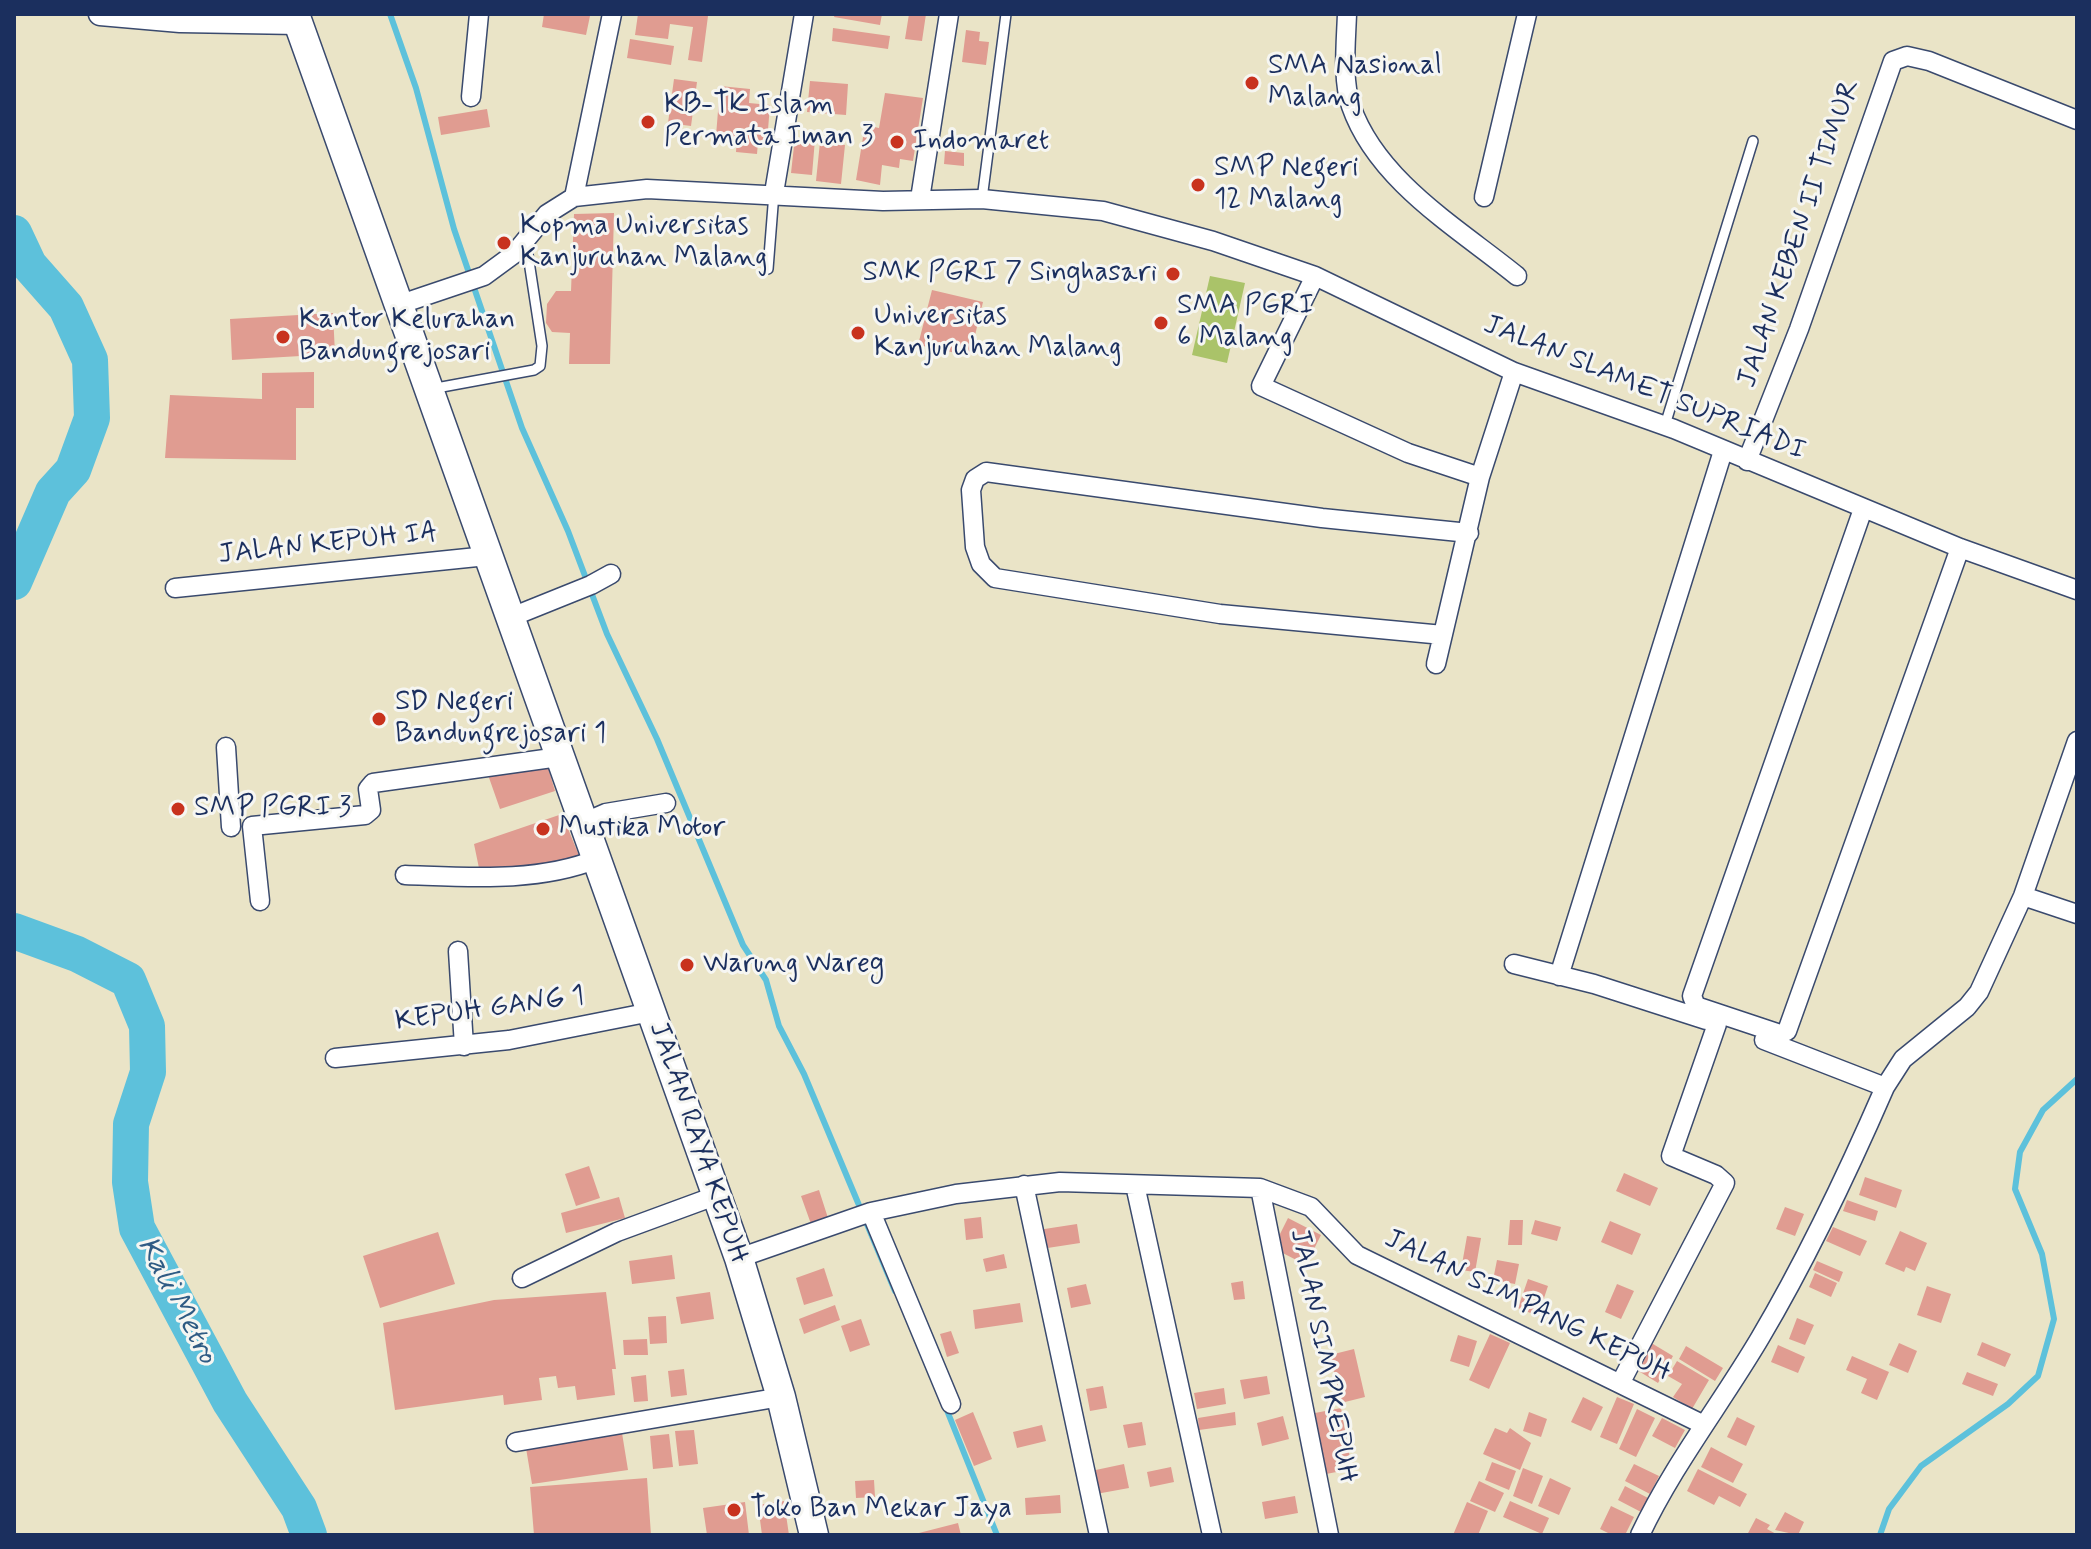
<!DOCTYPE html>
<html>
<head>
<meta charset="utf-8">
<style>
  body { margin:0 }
  #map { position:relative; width:2091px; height:1549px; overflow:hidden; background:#eae4c7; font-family:Mynerve,sans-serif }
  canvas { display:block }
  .frame { position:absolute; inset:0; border:16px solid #1b2f5e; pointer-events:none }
</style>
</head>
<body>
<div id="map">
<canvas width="2091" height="1549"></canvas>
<div class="frame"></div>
</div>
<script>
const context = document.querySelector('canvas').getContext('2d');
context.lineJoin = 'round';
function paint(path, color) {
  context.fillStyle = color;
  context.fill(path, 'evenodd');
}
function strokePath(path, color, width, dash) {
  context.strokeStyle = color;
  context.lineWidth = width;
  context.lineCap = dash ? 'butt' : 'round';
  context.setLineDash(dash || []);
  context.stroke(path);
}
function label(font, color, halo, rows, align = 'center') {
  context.font = font + ' Mynerve,sans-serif';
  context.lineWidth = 6;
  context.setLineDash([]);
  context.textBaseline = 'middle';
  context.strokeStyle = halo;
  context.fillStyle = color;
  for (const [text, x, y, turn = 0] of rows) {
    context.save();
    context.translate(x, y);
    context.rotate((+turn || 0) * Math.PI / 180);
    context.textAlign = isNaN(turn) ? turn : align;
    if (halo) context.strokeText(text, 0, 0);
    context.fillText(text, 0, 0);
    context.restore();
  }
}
paint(new Path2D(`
  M1210,276L1245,283L1227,363L1192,355Z`), '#aac369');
strokePath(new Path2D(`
  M390,14L416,88L454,229L522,428L568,531L607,634L657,739L743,945L766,980L779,1026L804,1074L895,1291
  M946,1408L997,1535
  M1880,1535L1889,1509L1921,1466L2008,1404L2038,1376L2054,1319L2042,1254L2015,1189L2020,1152L2043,1110L2077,1079`), '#5dc1db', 6);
strokePath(new Path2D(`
  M14,233L29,265L66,307L90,360L92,418L73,470L53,492L14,582
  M14,931L77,954L128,980L147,1026L148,1072L131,1124L130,1182L137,1228L230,1402L299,1508L309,1535`), '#5dc1db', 36);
paint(new Path2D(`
  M544,14L590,16L586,35L542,27Z
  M638,14L708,16L702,62L688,60L693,27L670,24L668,39L635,35Z
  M835,14H882L880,25L834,17Z
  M909,14H926L922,41L905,39Z
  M833,28L890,36L888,49L832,41Z
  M966,30L980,32L979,41L989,42L986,65L962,62Z
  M630,39L674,46L671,65L627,58Z
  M674,79L697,82L691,126L668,123Z
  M810,81L848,84L846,115L807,112Z
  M720,86L750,89L749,103L770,105L767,142H758L757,154L736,152L737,138L716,136Z
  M885,93L923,98L913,161L900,159L899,168L882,165L880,185L856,180L865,125L879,128Z
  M487,109L490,127L441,135L438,117Z
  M795,137L815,139L812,175L791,173Z
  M820,142L845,145L841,184L816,181Z
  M945,151L964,153V166L944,164Z
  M614,213L610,364H569L570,333L552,332L546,323L547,304L556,291H571L574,214Z
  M932,290L983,302L970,356L918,345Z
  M333,313L335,354L232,360L230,319Z
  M314,372V408H296V460L165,458L170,395L262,399V373Z
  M547,764L555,791L500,809L487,772Z
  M562,814L580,858L551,867L480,873L474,844Z
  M589,1166L600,1198L576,1206L565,1174Z
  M1624,1173L1658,1188L1650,1206L1616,1191Z
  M1865,1177L1902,1190L1896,1208L1859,1195Z
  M819,1190L828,1218L811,1224L801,1196Z
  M619,1197L625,1218L566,1233L561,1213Z
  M1847,1200L1878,1211L1875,1221L1843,1211Z
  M1785,1207L1804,1214L1795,1236L1776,1229Z
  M981,1217L983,1238L966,1240L964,1219Z
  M1288,1218L1321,1235L1306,1265L1273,1248Z
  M1510,1220H1523L1522,1245H1508Z
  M1535,1220L1561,1227L1557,1241L1531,1234Z
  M1610,1221L1641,1234L1632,1255L1601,1242Z
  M1077,1224L1080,1243L1041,1249L1038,1230Z
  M1833,1227L1867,1241L1860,1256L1826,1241Z
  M1900,1231L1927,1243L1915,1271L1906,1267L1904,1272L1885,1264Z
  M438,1232L455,1284L380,1308L363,1256Z
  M1467,1236L1481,1238L1475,1272L1461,1270Z
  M1004,1254L1007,1268L986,1272L983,1259Z
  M672,1255L675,1279L632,1284L629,1261Z
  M1497,1260L1519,1264L1515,1284L1493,1280Z
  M1817,1261L1843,1272L1839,1282L1813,1270Z
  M824,1268L833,1296L804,1305L796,1278Z
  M1815,1273L1837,1283L1831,1297L1809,1287Z
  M1528,1279L1548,1286L1538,1316L1518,1308Z
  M1243,1281L1245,1299L1234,1300L1231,1283Z
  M1086,1284L1091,1304L1071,1308L1067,1288Z
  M1617,1284L1634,1291L1621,1319L1605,1312Z
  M1927,1286L1951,1294L1941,1323L1917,1315Z
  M606,1292L616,1369H612L615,1395L577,1400L575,1386L558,1388L556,1376L539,1378L542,1400L504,1405L503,1395L395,1410L383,1323L494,1300Z
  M710,1292L714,1319L681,1324L676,1297Z
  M1020,1303L1023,1322L975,1329L973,1310Z
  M835,1305L840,1320L804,1334L799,1319Z
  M666,1316L667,1343L650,1344L648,1317Z
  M1797,1318L1814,1325L1805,1345L1789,1339Z
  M861,1319L870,1345L850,1352L841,1326Z
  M951,1331L959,1353L947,1357L940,1334Z
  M1490,1334L1510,1343L1489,1389L1469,1380Z
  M1458,1335L1477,1341L1469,1367L1450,1361Z
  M647,1339L648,1355H624L623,1340Z
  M1648,1341L1673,1356L1658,1383L1632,1367Z
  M1982,1342L2011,1354L2005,1367L1977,1355Z
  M1899,1343L1917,1351L1908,1373L1889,1365Z
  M1778,1345L1805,1357L1798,1373L1771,1362Z
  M1686,1346L1723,1368L1715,1381L1679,1359Z
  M1354,1349L1365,1397L1341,1403L1330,1355Z
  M1852,1356L1889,1372L1877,1400L1861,1393L1867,1379L1846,1370Z
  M1677,1361L1709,1380L1692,1409L1673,1397L1682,1384L1668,1376Z
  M684,1369L687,1395L671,1397L668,1371Z
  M1967,1372L1998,1384L1993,1396L1962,1384Z
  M646,1375L648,1401L634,1402L631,1377Z
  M1267,1376L1270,1394L1244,1399L1240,1380Z
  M1103,1386L1107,1408L1090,1411L1086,1389Z
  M1224,1388L1226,1404L1197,1409L1194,1393Z
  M1583,1397L1603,1407L1591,1431L1571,1422Z
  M1617,1397L1634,1404L1617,1444L1600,1437Z
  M1341,1408L1352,1469L1326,1474L1315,1413Z
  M1637,1409L1655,1418L1636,1457L1619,1449Z
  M973,1412L992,1459L974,1466L955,1420Z
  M1235,1412L1236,1425L1199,1430L1198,1418Z
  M1529,1412L1547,1419L1541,1437L1523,1431Z
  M1283,1416L1289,1439L1262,1446L1257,1423Z
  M1737,1417L1755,1426L1746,1446L1727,1437Z
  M1662,1418L1685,1430L1675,1448L1652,1436Z
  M1142,1422L1146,1445L1128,1448L1123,1425Z
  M1042,1425L1046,1441L1017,1448L1013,1432Z
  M1495,1428L1507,1433L1510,1428L1531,1443L1520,1470L1483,1454Z
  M694,1430L698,1464L679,1466L675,1431Z
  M622,1433L628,1470L532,1484L526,1448Z
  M669,1434L673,1467L653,1469L650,1436Z
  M1711,1447L1743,1464L1733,1483L1701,1467Z
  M1492,1462L1516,1471L1509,1490L1485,1480Z
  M1124,1464L1129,1488L1096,1494L1091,1471Z
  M1634,1464L1659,1476L1650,1494L1625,1481Z
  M1171,1467L1174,1482L1150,1487L1147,1472Z
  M1523,1468L1543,1476L1532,1504L1513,1496Z
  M1698,1469L1747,1494L1740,1507L1719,1496L1714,1505L1687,1491Z
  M647,1478L651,1535H534L530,1487Z
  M1550,1478L1571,1488L1559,1515L1538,1506Z
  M874,1480L875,1497L856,1498L855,1481Z
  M1479,1481L1504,1493L1495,1512L1470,1501Z
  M1625,1486L1648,1498L1641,1512L1618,1500Z
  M1060,1495L1061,1513L1026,1515L1025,1498Z
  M1295,1496L1298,1513L1265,1519L1262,1502Z
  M784,1501L789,1535H762L758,1505Z
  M1510,1501L1549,1518L1542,1534L1503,1517Z
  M745,1502L749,1535H707L703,1508Z
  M1467,1502L1488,1511L1478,1535H1453Z
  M1611,1506L1634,1517L1625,1535H1612L1600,1529Z
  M1785,1512L1804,1522L1798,1535L1775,1530Z
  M1756,1518L1770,1525L1767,1529L1778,1535H1747Z
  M958,1523L961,1535H915V1534Z`), '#e09c91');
const service = new Path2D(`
  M982,199L1006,14
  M768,269L774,193
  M431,389L534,370L540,366L542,346L526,242
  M1665,425L1753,141`);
const minor = new Path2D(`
  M1347,14C1346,42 1342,80 1351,106C1377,181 1458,228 1517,276
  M471,97L479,14
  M774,193L804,14
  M574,197L612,14
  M1484,197L1527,14
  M920,199L949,14
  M1315,276L1261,386L1408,453L1480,477
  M398,305L484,276L514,254L547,214L574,197L647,189L883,201L982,199L1103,211L1213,241L1315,276L1514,372L1674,429L1960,548L2077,590
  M1747,461L1799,329L1893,61L1907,56L1929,61L2077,120
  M1863,509L1692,996L1696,1006L1780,1034L1787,1031L1960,548
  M175,588L487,556
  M509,618L591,585L611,574
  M1443,635L1220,614L995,578L981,564L975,547L971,490L975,479L986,472L1322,518L1469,533
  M1436,664L1480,477L1514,372
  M226,747L231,827
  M583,823L606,813L666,803
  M405,875C467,877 537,883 597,859
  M2023,896L2077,914
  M260,901L252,826L365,815L371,810L368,789L373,783L559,757
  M458,951L464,1046
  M1514,964L1594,984L1706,1020
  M1559,976L1723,451
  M1764,1040L1885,1087
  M335,1058L509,1040L651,1012
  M1024,1185L1099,1535
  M1135,1185L1212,1535
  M1260,1188L1329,1535
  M871,1212L951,1404
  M739,1258L871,1212L956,1194L1060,1182L1260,1188L1311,1207L1357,1255L1702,1424
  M522,1278L617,1232L715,1196
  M1621,1382L1725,1183L1716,1175L1671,1156L1717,1024
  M516,1442L781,1397
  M1640,1535C1673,1465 1721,1404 1760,1338C1808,1257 1848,1172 1885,1087L1903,1059L1967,1007L1979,992L2023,896L2077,741`);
const tertiary = new Path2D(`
  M100,14L180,21L298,23`);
const primary = new Path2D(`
  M295,14L739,1258L781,1397L814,1535`);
strokePath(service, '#3a4a6e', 12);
strokePath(minor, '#3a4a6e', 21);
strokePath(tertiary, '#3a4a6e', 25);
strokePath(primary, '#3a4a6e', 31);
strokePath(service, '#fff', 9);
strokePath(minor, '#fff', 18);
strokePath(tertiary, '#fff', 22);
strokePath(primary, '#fff', 28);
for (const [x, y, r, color] of [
  [1252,83,8,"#c8321e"],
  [648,122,8,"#c8321e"],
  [897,142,8,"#c8321e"],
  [1198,185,8,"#c8321e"],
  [504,243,8,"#c8321e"],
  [1173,274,8,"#c8321e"],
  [1161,323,8,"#c8321e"],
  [858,333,8,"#c8321e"],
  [283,337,8,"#c8321e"],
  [379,719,8,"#c8321e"],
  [178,809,8,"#c8321e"],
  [543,829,8,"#c8321e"],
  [687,965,8,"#c8321e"],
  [734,1510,8,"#c8321e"]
]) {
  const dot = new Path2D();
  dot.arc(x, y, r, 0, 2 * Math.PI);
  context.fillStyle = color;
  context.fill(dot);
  strokePath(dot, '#f6f6f2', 3);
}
label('28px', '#1b2f5e', '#f6f6f2', [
  ["SMA Nasional",1268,67],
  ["Malang",1268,99],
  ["KB-TK Islam",664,106],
  ["Permata Iman 3",664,138],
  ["Indomaret",913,142],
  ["SMP Negeri",1214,169],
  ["12 Malang",1214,201],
  ["Kopma Universitas",520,227],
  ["Kanjuruhan Malang",520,259],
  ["SMK PGRI 7 Singhasari",1157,274,"right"],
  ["SMA PGRI",1177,307],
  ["6 Malang",1177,339],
  ["Universitas",874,317],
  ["Kanjuruhan Malang",874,349],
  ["Kantor Kelurahan",299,321],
  ["Bandungrejosari",299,353],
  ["SD Negeri",395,703],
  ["Bandungrejosari 1",395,735],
  ["SMP PGRI 3",194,809],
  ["Mustika Motor",559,829],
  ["Warung Wareg",703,965],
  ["Toko Ban Mekar Jaya",750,1510]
], 'left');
label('28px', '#1b2f5e', '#f6f6f2', [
  ["JALAN KEBEN II TIMUR",1800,234,-71],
  ["JALAN SLAMET SUPRIADI",1644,389,22],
  ["JALAN KEPUH IA",328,545,-6],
  ["KEPUH GANG 1",490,1010,-8],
  ["JALAN RAYA KEPUH",697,1143,71],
  ["JALAN SIMPANG KEPUH",1527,1307,26],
  ["JALAN SIMPKEPUH",1322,1356,79]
]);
label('italic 30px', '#2f5b84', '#f6f6f2', [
  ["Kali Metro",176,1301,62]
]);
</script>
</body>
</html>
